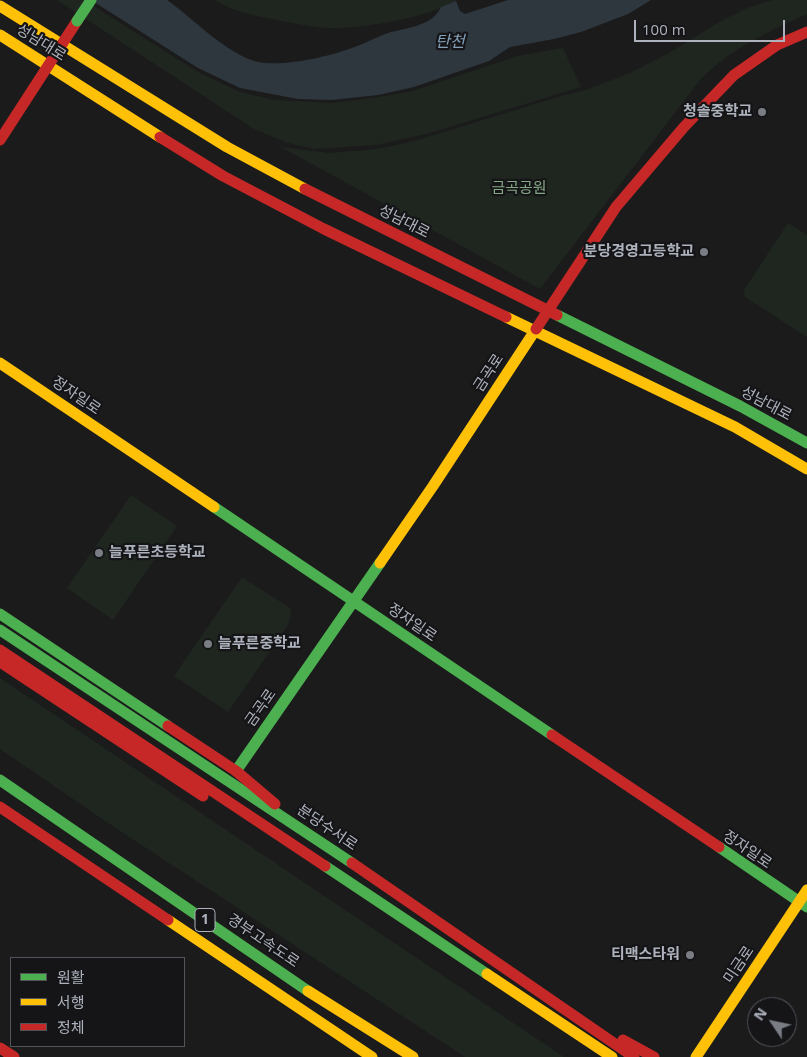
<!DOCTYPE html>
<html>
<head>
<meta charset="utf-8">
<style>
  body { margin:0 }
  #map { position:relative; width:807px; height:1057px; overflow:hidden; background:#1b1b1c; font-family:"Open Sans","Noto Sans KR",sans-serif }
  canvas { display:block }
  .legend { position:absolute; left:10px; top:957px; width:175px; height:90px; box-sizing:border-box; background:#151518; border:1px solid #52545a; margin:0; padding:6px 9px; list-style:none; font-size:15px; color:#adb2bc }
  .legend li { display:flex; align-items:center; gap:10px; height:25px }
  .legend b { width:25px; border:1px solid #52545a }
  .north { position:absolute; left:747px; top:997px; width:50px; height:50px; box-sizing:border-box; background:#151518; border:1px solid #52545a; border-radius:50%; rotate:304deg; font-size:14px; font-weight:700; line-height:20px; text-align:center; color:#adb2bc }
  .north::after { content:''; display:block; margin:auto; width:18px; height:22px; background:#7a7d84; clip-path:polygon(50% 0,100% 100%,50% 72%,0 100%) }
  .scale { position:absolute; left:634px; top:20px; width:151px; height:22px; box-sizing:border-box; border:2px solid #adb2bc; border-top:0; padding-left:6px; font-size:15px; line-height:18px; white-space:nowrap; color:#adb2bc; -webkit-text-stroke:4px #151518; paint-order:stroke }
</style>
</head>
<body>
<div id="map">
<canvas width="807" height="1057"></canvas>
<ul class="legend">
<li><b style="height:6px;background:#4caf50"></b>원활</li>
<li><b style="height:6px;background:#ffc107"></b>서행</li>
<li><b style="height:6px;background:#c62828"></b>정체</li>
</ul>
<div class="north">N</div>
<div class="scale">100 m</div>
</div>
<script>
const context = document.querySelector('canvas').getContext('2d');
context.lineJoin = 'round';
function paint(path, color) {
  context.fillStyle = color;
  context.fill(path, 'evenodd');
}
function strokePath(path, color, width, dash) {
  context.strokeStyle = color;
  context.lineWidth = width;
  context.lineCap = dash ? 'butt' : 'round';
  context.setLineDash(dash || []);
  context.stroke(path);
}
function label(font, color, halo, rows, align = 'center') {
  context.font = font + ' "Open Sans","Noto Sans KR",sans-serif';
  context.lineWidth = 4.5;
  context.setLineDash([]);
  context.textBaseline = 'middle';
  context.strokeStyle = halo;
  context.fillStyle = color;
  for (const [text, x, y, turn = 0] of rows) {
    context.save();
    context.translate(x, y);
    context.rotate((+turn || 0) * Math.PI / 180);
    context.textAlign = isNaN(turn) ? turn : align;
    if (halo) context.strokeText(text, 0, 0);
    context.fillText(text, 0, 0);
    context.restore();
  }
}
paint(new Path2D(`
  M57,0H84L198,72L240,92L274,100L333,103L379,97L413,91L518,56L563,48L581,87L430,133L376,145L314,149L288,143L254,129Z
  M215,0H457C427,18 362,29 327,28C310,27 294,23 277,20C256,16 234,12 215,0Z
  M773,0H807V14C768,32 730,49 700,80L540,289L281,147L329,153L367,150L388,147L418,140L561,96L586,90L630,73L669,53L721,21L749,7Z
  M788,223L807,235V337L745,297L744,290Z
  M131,495L177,526L113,620L67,588Z
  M242,577L290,608L291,616L288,625L228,712L174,676Z
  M0,678L564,1057H465L114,827L0,749Z`), '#1f2620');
paint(new Path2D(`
  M91,0H167C195,20 219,47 251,60C273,69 323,58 346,50C360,46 374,38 388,33C406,28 433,26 441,7L456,1L460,11L465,14L508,0H651L628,14L581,32L554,39L510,47L489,61L414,87L378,95L332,100L298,99L240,88L198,68Z`), '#2e373e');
strokePath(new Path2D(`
  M557,315L740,406L807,443
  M214,507L552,735
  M0,614L168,726
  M0,630L352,863
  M236,771L380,563
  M0,780L308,991
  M719,847L807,907
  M325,866L487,974`), '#4caf50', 11);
strokePath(new Path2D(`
  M0,6L227,147L305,189
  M0,35L160,137
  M506,317L735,427L807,469
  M0,363L214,507
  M380,563L433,486L536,329
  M168,920L372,1057
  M487,974L612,1057
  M308,991L413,1057
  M696,1057L807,890`), '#ffc107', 11);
strokePath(new Path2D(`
  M160,137L223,176L324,229L506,317
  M0,140L77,21
  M305,189L557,315
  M536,329L616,207L684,127L734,75L777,45L807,32
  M0,650L325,866
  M0,662L203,796
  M168,726L236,771L275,804
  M552,735L719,847
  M0,807L168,920
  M352,863L634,1057
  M623,1040L654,1057
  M0,1048L14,1057`), '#c62828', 11);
strokePath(new Path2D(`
  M77,21L91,0`), '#4caf50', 11);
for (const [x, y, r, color] of [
  [762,112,5,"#7a7d84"],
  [704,252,5,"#7a7d84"],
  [99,553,5,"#7a7d84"],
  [208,644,5,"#7a7d84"],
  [690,955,5,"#7a7d84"]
]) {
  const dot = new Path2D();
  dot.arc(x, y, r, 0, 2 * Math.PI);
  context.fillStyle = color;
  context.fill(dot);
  strokePath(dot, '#151518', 2);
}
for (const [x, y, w] of [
  [205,920,20]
]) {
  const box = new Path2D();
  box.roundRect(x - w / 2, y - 11.5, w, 23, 4);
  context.fillStyle = '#151518';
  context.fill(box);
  strokePath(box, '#adb2bc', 1);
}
label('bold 14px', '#adb2bc', null, [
  ["1",205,920]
]);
label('15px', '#adb2bc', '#151518', [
  ["성남대로",41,43,32],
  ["성남대로",404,222,27],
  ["금곡로",489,373,-57],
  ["정자일로",76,396,34],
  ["성남대로",766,404,28],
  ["정자일로",412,623,34],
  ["금곡로",261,708,-55],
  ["분당수서로",327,828,34],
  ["정자일로",747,850,34],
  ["경부고속도로",263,941,34],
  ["미금로",739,965,-56]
]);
label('bold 15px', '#adb2bc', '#151518', [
  ["청솔중학교",752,112],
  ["분당경영고등학교",694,252],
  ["늘푸른초등학교",109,553,"left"],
  ["늘푸른중학교",218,644,"left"],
  ["티맥스타워",680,955]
], 'right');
label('15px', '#84a785', '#151518', [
  ["금곡공원",519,189]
]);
label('italic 16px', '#84a0b7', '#151518', [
  ["탄천",450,42]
]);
</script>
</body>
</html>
